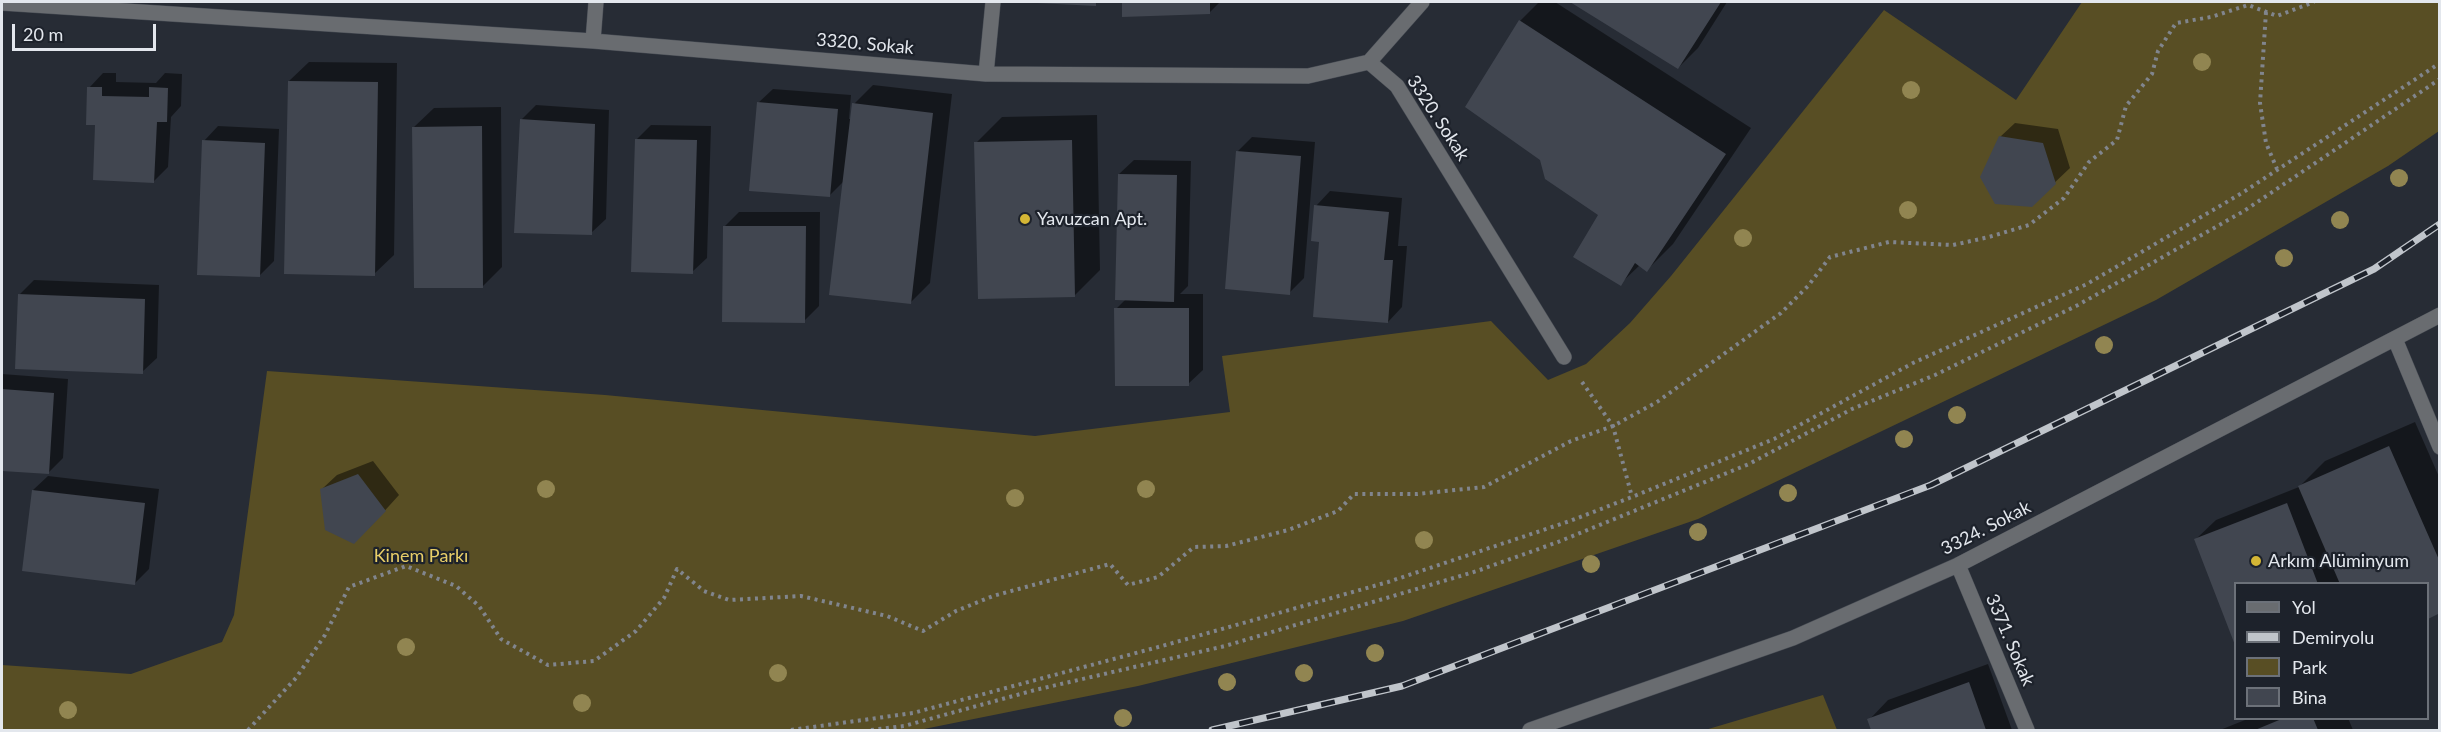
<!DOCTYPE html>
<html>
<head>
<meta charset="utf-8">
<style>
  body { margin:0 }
  #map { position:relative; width:2441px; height:732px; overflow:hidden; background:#272c35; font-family:Lato,sans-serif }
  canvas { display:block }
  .frame { position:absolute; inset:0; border:3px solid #e3e7ed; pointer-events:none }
  .legend { position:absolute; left:2234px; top:582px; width:195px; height:138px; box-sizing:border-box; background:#1d222b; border:2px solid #6c7179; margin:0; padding:8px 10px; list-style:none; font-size:18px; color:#e3e7ed }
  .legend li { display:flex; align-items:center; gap:12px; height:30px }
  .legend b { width:30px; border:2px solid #6c7179 }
  .scale { position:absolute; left:12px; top:24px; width:144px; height:27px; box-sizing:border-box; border:3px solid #e3e7ed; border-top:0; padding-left:8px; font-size:18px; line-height:21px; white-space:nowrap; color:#e3e7ed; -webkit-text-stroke:4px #1d222b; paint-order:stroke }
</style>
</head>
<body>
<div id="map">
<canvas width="2441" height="732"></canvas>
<div class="frame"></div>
<ul class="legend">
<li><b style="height:8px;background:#696c70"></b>Yol</li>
<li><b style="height:8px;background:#c0c5cb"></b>Demiryolu</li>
<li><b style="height:16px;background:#584e24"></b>Park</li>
<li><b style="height:16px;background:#414650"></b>Bina</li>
</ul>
<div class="scale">20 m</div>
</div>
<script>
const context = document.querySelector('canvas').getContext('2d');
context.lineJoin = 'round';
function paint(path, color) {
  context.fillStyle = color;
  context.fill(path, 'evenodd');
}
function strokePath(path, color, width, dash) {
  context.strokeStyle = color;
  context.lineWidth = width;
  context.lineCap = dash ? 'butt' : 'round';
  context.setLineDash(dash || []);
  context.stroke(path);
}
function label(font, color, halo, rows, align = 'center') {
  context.font = font + ' Lato,sans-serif';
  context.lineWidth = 4.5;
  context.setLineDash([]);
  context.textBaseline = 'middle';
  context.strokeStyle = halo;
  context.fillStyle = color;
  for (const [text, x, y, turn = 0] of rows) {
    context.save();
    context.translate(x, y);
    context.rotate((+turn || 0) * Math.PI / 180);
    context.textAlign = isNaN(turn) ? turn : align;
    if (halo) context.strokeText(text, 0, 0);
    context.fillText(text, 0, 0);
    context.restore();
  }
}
paint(new Path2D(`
  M2082,2H2439V131L2388,166L2156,300L1698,519L1403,621L1138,686L919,730H2V665L131,674L222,642L234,615L267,371L605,395L1035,436L1230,412L1222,356L1491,321L1548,380L1586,364L1630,323L1671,276L1884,10L2016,100Z
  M1823,695L1837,730H1705Z`), '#584e24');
paint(new Path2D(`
  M1035,2H1098L1095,4Z
  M1124,2H1220L1210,12L1124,15Z
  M1539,2H1555L1751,128L1673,244L1647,270L1640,265L1620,284L1600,214L1520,21Z
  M1573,2H1727L1698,48L1678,68Z
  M309,62L397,63L394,255L374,274L289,81Z
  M103,73H116V82L156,83L165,73L182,74L181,106L171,117L168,167L154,181L96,124L89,88Z
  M873,85L952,94L930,283L910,303L845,180L829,196L758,103L773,89L851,95L849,119H852L854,104Z
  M536,105L609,110L606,219L591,233L521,120Z
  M501,107L502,267L483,286L414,127L434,108Z
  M1097,115L1100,270L1075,295L976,143L1002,117Z
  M2015,123L2058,129L2070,168L2031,205L2000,137Z
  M651,125L711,126L707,258L692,272L637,139Z
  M218,126L279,129L274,261L259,276L204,141Z
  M1252,137L1315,142L1304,278L1289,293L1238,151Z
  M1134,160L1191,161L1188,286L1180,294H1203V370L1188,384L1116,309L1126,299L1119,174Z
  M1330,191L1402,198L1398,246H1407L1402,307L1388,322L1321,240L1316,206Z
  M739,212H820L819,306L804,321L725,226Z
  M34,280L159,285L157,358L142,372L19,295Z
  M2,374L68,379L63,458L48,473L2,469Z
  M2415,422L2440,479V612L2428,617V584H2236V641L2196,539L2216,520L2299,487L2325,461Z
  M373,461L399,495L369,528L322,489L337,475Z
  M48,476L159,489L149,569L135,583L33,490Z
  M1988,664L2012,730H1873L1869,720L1888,700Z
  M2250,718H2348L2353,730H2220Z`), '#0007');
paint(new Path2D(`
  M1037,2H1096V6L1037,3Z
  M1122,2H1210V14L1122,17Z
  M1570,2H1721L1678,69Z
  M1519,20L1726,154L1647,272L1635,263L1621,286L1573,257L1598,215L1545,179L1540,160L1465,107Z
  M288,81L378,82L375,276L284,274Z
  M87,87H102V96L149,97V87L168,88L167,122H157L154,183L93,180L95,125H86Z
  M757,102L838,109L830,197L749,191Z
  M852,103L933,113L911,304L829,295Z
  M520,119L595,124L592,235L514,233Z
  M482,126L483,288H414L412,127Z
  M1999,136L2043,143L2056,184L2032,207L1995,204L1980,177Z
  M635,139L697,140L693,274L631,272Z
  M202,140L265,143L260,277L197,275Z
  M1072,140L1075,297L978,299L974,142Z
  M1236,151L1301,156L1290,295L1225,289Z
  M1118,174L1177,175L1174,302L1115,300Z
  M1314,205L1389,212L1384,260H1393L1388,323L1313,317L1319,242L1311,241Z
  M723,226H806L805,323L722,322Z
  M18,294L145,299L143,374L15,369Z
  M1114,308H1189V386H1115Z
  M2,389L54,393L49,474L2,471Z
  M2389,446L2440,562V613L2428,619V584H2340L2298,486Z
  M358,474L386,511L354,544L325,530L320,489Z
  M32,490L145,503L135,585L22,571Z
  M2287,503L2318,584H2236L2235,645L2194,539Z
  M1969,682L1986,730H1871L1867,719Z
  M2284,718H2313L2318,730H2255Z`), '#414650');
const minor = new Path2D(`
  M2,3L593,41L986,74L1308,76L1369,62L1397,86L1564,357
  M593,41L596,2
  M1369,62L1422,2
  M986,74L993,2
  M2395,339L2440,447
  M1958,565L2027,730
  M1530,730L1793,638L1958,565L2440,315`);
strokePath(minor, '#454a52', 16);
strokePath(new Path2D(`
  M2266,12L2260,103L2266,143L2277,169
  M1582,382L1613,426L1632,497
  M248,730L296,678L325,635L349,587L406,566L456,586L479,606L501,639L548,665L594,661L636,631L664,598L677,569L704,591L729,600L801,596L887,616L923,631L956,611L993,596L1110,564L1128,585L1158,577L1194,547L1226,546L1288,530L1338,511L1354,494H1417L1484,487L1571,441L1613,426L1657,402L1781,313L1808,286L1830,257L1889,242L1953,245L1989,237L2029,225L2064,198L2089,162L2117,140L2126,106L2152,74L2158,51L2176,23L2211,17L2248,5L2277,16L2314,2
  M791,730L913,713L1162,646L1388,582L1570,521L1632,497L1774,439L1913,363L2087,284L2242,193L2440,63
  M871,730L904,726L1035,690L1225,646L1477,571L1558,542L1749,464L1852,409L1935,375L2078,305L2244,211L2440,79`), '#81858d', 4, [3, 4.5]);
strokePath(minor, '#696c70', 15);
const rail = new Path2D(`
  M1212,730L1402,686L1931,485L2374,269L2440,224`);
strokePath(rail, '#c0c5cb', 7);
strokePath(rail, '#1d222b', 4.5, [14]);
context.fillStyle = '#918551';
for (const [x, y] of [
  [2202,62],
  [1911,90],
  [2399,178],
  [1908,210],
  [2340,220],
  [1743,238],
  [2284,258],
  [2104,345],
  [1957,415],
  [1904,439],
  [546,489],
  [1146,489],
  [1788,493],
  [1015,498],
  [1698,532],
  [1424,540],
  [1591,564],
  [406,647],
  [1375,653],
  [778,673],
  [1304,673],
  [1227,682],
  [582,703],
  [68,710],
  [1123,718]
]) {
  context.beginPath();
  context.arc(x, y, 9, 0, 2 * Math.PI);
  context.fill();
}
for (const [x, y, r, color] of [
  [1025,219,6,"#d4b635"],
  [2256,561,6,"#d4b635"]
]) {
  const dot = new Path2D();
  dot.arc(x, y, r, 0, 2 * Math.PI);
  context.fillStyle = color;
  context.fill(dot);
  strokePath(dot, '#1d222b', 2);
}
label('18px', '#e3e7ed', '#1d222b', [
  ["3320. Sokak",865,44,5],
  ["3320. Sokak",1438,118,57],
  ["3324. Sokak",1986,528,-27],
  ["3371. Sokak",2010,640,67]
]);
label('18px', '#e3e7ed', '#1d222b', [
  ["Yavuzcan Apt.",1037,219],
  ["Arkım Alüminyum",2268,561]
], 'left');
label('18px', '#e8ce68', '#1d222b', [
  ["Kinem Parkı",421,556]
]);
</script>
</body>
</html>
